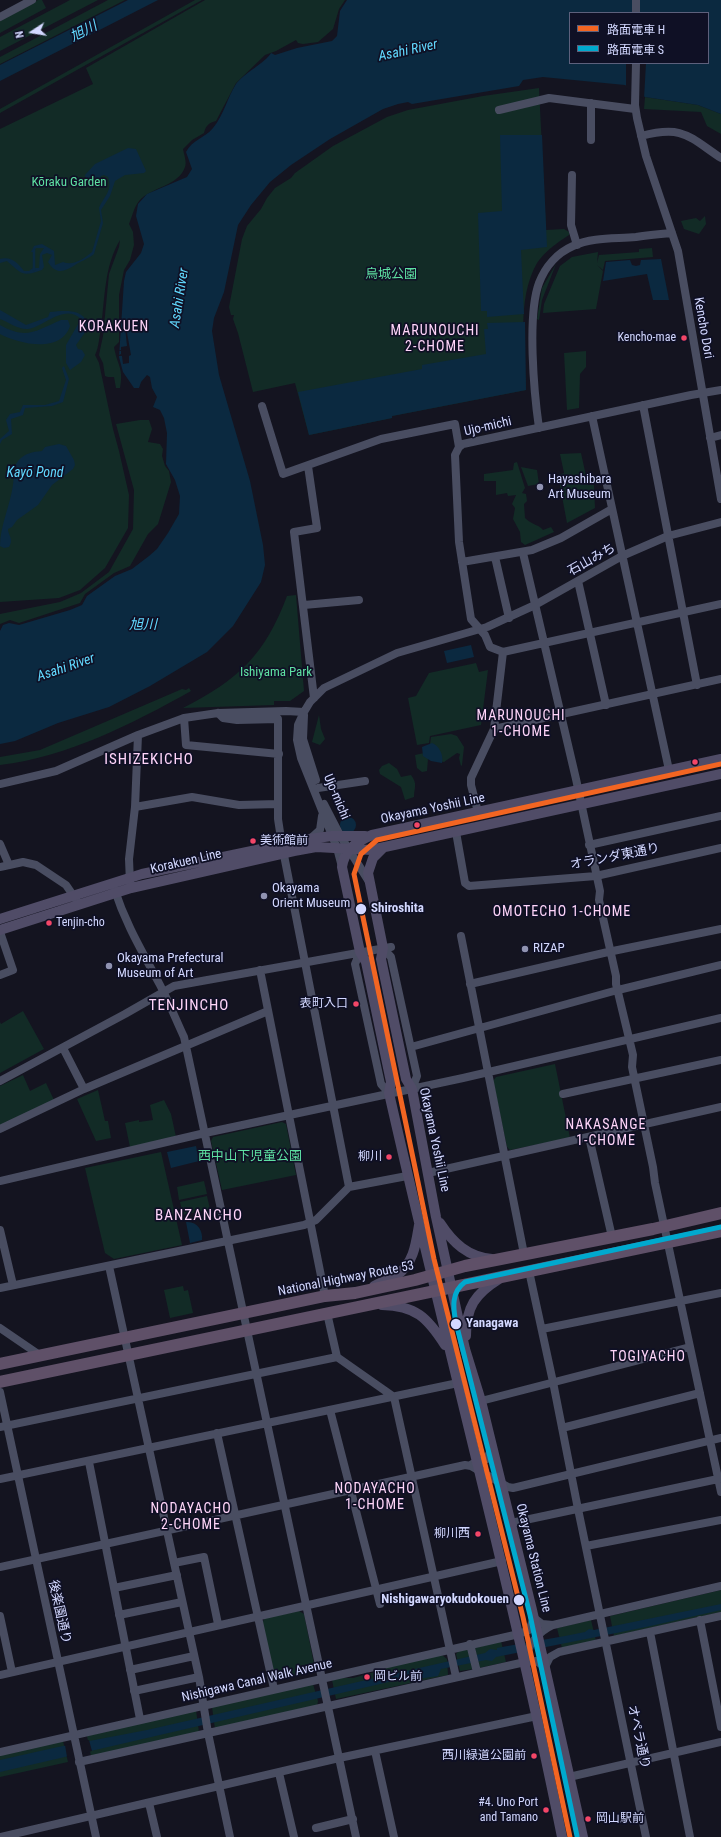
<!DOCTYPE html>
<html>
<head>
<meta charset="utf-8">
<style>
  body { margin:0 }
  #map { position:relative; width:721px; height:1837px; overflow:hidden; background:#141420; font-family:"Roboto Condensed","Noto Sans JP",sans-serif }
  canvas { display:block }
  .legend { position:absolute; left:569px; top:12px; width:140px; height:52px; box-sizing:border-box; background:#0f1025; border:1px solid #5d607c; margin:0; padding:5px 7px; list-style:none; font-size:12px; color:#d3d8ff }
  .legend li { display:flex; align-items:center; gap:8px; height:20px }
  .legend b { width:20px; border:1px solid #5d607c }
  .north { position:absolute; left:12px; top:12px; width:40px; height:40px; -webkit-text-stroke:3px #0f1025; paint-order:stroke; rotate:258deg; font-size:11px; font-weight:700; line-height:16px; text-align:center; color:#d3d8ff }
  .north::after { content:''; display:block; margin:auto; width:14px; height:18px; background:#d3d8ff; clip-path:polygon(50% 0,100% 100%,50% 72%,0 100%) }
</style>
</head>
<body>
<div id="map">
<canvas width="721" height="1837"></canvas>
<ul class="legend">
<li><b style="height:5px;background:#f26522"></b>路面電車 H</li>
<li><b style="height:5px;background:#00a9ce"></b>路面電車 S</li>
</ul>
<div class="north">N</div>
</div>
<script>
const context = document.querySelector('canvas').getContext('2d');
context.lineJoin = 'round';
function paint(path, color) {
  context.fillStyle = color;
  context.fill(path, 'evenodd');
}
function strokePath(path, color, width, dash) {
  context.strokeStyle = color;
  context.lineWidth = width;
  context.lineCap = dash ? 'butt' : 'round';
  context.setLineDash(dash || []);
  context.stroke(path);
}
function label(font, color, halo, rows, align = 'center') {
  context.font = font + ' "Roboto Condensed","Noto Sans JP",sans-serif';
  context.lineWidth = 3.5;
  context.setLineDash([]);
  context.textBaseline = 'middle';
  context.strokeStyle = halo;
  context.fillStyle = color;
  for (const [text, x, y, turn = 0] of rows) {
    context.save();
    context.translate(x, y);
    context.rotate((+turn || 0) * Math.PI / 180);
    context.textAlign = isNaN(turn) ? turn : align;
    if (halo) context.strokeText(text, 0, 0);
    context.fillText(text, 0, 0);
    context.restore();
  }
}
paint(new Path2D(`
  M38,0H42L46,8L0,33V20Z
  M70,0H98L0,51V37Z
  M108,0H125L0,64V57Z
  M195,0H202L0,113V109Z
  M205,0H345L339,9L333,29L318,42L303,44L298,43L296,40L276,51L265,55L236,83L216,121C209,123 206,125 204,133L192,140L183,149C184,155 187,162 185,167C179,186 151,187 139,201C134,207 132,217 129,224L133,232L134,245L130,260L124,270L119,295V342L114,347C117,365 124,368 120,388H116L114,377H108L105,376L103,363L99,355L103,336L109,274L119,247L120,240C104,267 105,298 101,328C99,337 99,347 95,355L99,363L113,429L119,451L129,495L128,528L105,568L80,590L59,598L0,602V129L93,84L86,68Z
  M539,88L546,230L564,229L569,232V235C557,243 545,251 537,263C516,300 525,350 526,390L392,416V418L309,435L295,383L253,392L238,333L233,319L234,315H231L229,307L242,239L247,226L261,209L267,198L275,188L291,178L295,173L333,146L387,117L408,110L483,96Z
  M645,97L698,105L721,114V134L707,126L701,112L644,109Z
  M705,216L706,224L699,234L684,229L681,221L696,218L700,221Z
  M652,248L653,257L605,261L603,270L597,265L603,271L596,309L543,313L544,304L560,266L572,257L598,252L597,263L599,255L639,252V249Z
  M556,264L542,300L539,320L537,319L542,288Z
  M586,351V367L580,374L579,408L567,410L564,353Z
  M140,420H149L152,429L148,442L160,444L163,449L162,456L165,466L169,471L171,482L158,524L148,534L130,566L114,573L85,594L80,603L19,623L10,620L0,624V614L60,602L81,593L109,572L133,529L134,490L116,424Z
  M581,453L588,485H594L595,508L567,523L558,475L564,473L560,454Z
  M517,462L525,488L522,493L526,494L527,501L524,504L525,518C532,525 538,524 543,530L551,527L554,532L525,545L521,542L520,532L513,519L515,508L512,504L516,495L508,496L507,493L496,495V481H484V474L513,470L514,463Z
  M521,467L537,470L539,484L528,486Z
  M296,595L304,691L290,701H274V705L183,708C238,680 265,655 287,596Z
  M476,663L479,672L488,670L481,725L430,736L429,743L417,745L408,698L416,696L429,673Z
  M189,688L191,691C132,724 67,757 0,765V757L40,750L182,689L186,690Z
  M319,715L321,729L325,739L320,745L312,742Z
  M451,734L457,736L464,747L462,765L461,766L459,758L460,754L457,753L444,762L428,759L427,771L422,772L417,768L415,755L429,752L431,737Z
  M389,763L397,769L401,777L411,775C418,784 414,788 414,797L405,800L401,787L380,774L379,770L382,766Z
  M23,1011L44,1049L0,1073V1022L1,1024Z
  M555,1064L570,1138L510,1150L507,1147L493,1081L496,1077Z
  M23,1075L30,1091L46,1083L54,1100L0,1126V1086Z
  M98,1090L105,1121H108L111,1138L96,1141L77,1099Z
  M164,1100L171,1114L176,1137L130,1147L125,1123L139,1120V1122L153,1120L150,1105Z
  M282,1122L286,1124L296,1175L222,1190L211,1141L213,1137Z
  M161,1152L182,1245L114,1259L105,1253L85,1168Z
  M204,1181L207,1194L179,1200L177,1187Z
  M207,1196L210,1209L183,1215L180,1202Z
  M183,1286L184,1291L188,1290L193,1313L170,1318L164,1290Z
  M721,1590V1612L614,1636L610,1616Z
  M299,1611L304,1614L315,1669L313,1672L277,1680L275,1679L262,1623L265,1618Z
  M591,1620L596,1641L562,1648L557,1628Z
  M501,1641L506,1662L479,1668L475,1648Z
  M469,1649L473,1669L460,1671L456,1654L459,1651Z
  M442,1655L447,1659L448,1675L336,1699L332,1680L341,1678H353L382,1670L393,1665Z
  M313,1684L318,1701L317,1706L215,1729L212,1707Z
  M196,1710L199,1732L91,1756L87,1736Z
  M63,1741L68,1762L0,1777V1755Z`), '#122b26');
paint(new Path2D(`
  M128,0H158L0,81V65Z
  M347,0H721V114L698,105L645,97L625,85L543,77L523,80L519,86L412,104L408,102L398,104L383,109L330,139L291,165L270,182L251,205L238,225L224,292L214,318L212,331L219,375L250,481L263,545L265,565L261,582L233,626L207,652L150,686L109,707L58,723L15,741L0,744V631L3,625L9,623L19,625L70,610L82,605L87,596L115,576L132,569L149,556L157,549L168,533L179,514L180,496L175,480L166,464L167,433L164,418L160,410L153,407L157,397L152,388L150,377L147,375L141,382L139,388H134L123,372L119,357L124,281L126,272L141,253L144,244L136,216L138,204L147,194L187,177L192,169L186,152C192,140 205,138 213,128C224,115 227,98 236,84C244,73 265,63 271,53L275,55L297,48L332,41L337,36L340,11ZM570,13H708V63H570Z
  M500,135H542L547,247L521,250L524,314L487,317V311H481L478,213L502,211Z
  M128,148L136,149L146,171L144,173L125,175L115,181L110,196L101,210L103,223L94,254C88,259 81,261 75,265C64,272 56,275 48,262L52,255L47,253L42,255L44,267L42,270C22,277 22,274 7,261L0,263V259C11,256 18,263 24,271H29L33,268H39L40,254L44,248H36L34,252H31L34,246L42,244L54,251L55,265L63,262C73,266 84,259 92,252L101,221L99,208C104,196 113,191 108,177L104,175L101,176L97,186L92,187L87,183L85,175L95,164Z
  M661,259L669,300H653L647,274L603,281L606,262L630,260L632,265L636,266L640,265L641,260Z
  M0,310L26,325L48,317L50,312C64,311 79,308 88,322L86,331L76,345L78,349L82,350L85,355L81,362L70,370L66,363V345L81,319C64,302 42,329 26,329C18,329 8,322 0,319Z
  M61,320H68L70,326C61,354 19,344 0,334V325C27,340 35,331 61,320Z
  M525,322L526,390L392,416V418L309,435L298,392L422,369V365L486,354L484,329H488L487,323Z
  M64,366L69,379L63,402L52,406L25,408L23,415L11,419L12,434L2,440L0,444V439L9,431L6,420L10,414L20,412L23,405H45L59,401L66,380L62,368Z
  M59,444L66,446L74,460L75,465L73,469L52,485L38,505L17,520L12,527L8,529C8,535 14,539 9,547L4,548L0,546C0,526 10,506 13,485C14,478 13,467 18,461C25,453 32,452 42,451L45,447Z
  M471,645L474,657L447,663L444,651Z
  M432,743C439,745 444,756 442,763L431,761L423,756L422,747Z
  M340 825a8 8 0 1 1 16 0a8 8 0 1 1-16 0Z
  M196,1146L199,1161L171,1168L167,1152Z
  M186,1222C197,1221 203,1230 202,1240L190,1243Z
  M721,1604V1610L646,1627L496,1657L492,1661L486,1660L441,1669L438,1676L410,1680L406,1678L0,1772V1760L58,1747L147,1730L485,1653L490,1649L497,1650V1648L502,1647L565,1636L585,1632L589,1629L594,1630Z`), '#0b2940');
paint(new Path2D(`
  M626,63H646L644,99L626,88Z
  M125,327H126L131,355L129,356V363L123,364L122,356H117L121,354V351L117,350H121V347L127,346Z
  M89,1740L92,1751L67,1757L65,1745Z`), '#141420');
strokePath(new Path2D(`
  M34,250V270`), '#0b2940', 2.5);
strokePath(new Path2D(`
  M636,13V0
  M0,17L32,0
  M636,63L635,105L637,118L646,156L678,251L721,499
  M591,103V140
  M499,110L549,98L635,109
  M641,136C683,125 688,136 721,158
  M572,175L571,225L577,245
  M721,390L691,395L463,444L459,447L455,455L459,542L471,619L485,635L490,647L503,652L721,604
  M643,405L697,685
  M262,406L283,474L381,439L455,424L459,447
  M592,416L669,770
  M539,428C534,393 527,315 539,283C545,267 557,253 573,246C593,237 615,239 636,237C648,235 660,234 672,233
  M710,438L721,435
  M308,466L317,528L294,532L314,698
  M523,553L576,779L600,891L599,900L616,976V984L633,1055L632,1067L653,1167L655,1183L721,1492
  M495,557L509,618
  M462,562L532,550L561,538L612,509
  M578,581L606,705
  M304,605L359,600
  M218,713L223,718L237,720L278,719V819L282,845L349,1187
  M304,715L303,739L316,780
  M184,718L186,745L279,754
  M494,729L721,679
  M0,784L56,771L138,735L184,718L218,713L286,711L304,712
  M318,788L365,781
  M324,804L341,837L368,880
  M135,807L192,797L239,805L278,804
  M478,812L471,785V778L494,729L503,652
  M456,832L465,883L469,886L596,876L721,848
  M310,839L320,830L322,816
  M0,844L9,865
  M589,845L721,816
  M0,867L23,862L36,865L66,885L77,901
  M342,867L337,848L301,758L297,740L298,725L304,712L310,702L324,688L397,653L487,627L535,605L622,556L668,536L721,522
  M130,883L129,859L135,807L138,735
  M114,888C126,925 142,951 160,985C169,1002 176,1020 184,1037L356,1837
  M0,932L13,970L0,975
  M461,936L524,1254
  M383,948L391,957L417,1076L412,1089
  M360,952L355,964L381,1084L389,1093
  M260,970L325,1296
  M470,984L608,952L721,929
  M411,1047L614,991L721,965
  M63,1048L84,1089
  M0,1081L125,1014L174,986L391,947
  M563,1094L721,1060
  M0,1129L84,1089L268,1011
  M589,1137L612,1237
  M428,1173L721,1107
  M0,1181L205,1133L463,1078L721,1018
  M0,1230L13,1285
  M109,1266L199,1677L208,1733L230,1837
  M529,1271L553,1382L578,1509L646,1837
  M0,1288L304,1225L316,1220L349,1187L407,1176
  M327,1313L337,1357L394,1397L456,1677
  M0,1328L41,1356
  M542,1329L721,1293
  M0,1392L96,1837
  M481,1401L690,1347
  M330,1410L380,1604
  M0,1427L337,1357
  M562,1428L700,1393
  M217,1433L274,1689
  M89,1462L140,1719
  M472,1464L487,1459L492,1447
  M0,1479L458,1383
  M511,1523L718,1479
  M586,1546L721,1520
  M174,1563L204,1557L218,1624
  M0,1567L465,1465L471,1466L508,1487L513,1488L721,1438
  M114,1588L177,1575
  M119,1615L182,1602
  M0,1616L12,1672
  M534,1618L542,1624L553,1625L721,1586
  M700,1620L721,1727
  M650,1632L690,1837
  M470,1644L477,1672
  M525,1661C527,1645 538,1632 553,1625
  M545,1667L550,1657L559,1652L721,1616
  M130,1670L194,1656
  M0,1675L502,1561
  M134,1691L199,1677
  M375,1751L394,1837
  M0,1752L519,1634L529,1630L534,1618
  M79,1762L525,1662L536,1661L545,1667
  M279,1773L294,1837
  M569,1777L721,1742
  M149,1803L157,1837
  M316,1828L353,1819
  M1,1837L339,1758L537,1716`), '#494d61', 8);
strokePath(new Path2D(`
  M383,848L373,858L368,873L383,948L381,959L406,1079L412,1089L436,1217L465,1349L481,1401L532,1610L583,1837
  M0,919L142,874L309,839L332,836H365
  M0,930L131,888L294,851L316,847L371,850L721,774
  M440,1223C453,1243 468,1257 492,1259
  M374,1286C381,1282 390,1280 397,1275C414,1263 416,1243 419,1225
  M382,1305C416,1306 427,1317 445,1345
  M466,1336C466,1307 475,1294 499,1279
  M562,1837C512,1588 445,1342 389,1093L391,1082L366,962L360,952L342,867C344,850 357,841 372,835L721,759`), '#504c67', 10);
strokePath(new Path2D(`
  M0,1364L325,1296L355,1293L415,1280L465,1266L653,1229L721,1213
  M0,1382L721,1231`), '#5f5068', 12);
strokePath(new Path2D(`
  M570,1837L523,1617L434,1259L354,874L361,854L377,840L721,764`), '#f26522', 5);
strokePath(new Path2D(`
  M577,1836L530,1615L456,1323C453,1308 451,1292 465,1282L721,1227`), '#00a9ce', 5);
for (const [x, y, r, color] of [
  [684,338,3.5,"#f34667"],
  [540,487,4,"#9093b1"],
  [695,762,3.5,"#f34667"],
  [417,825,3.5,"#f34667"],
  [253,841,3.5,"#f34667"],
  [264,896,4,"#9093b1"],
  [361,909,6,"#d3d8ff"],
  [49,923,3.5,"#f34667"],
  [525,949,4,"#9093b1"],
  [109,966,4,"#9093b1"],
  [356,1004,3.5,"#f34667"],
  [389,1157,3.5,"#f34667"],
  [456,1324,6,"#d3d8ff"],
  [478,1534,3.5,"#f34667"],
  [519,1600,6,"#d3d8ff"],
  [367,1677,3.5,"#f34667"],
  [534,1756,3.5,"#f34667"],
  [546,1810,3.5,"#f34667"],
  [588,1819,3.5,"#f34667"]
]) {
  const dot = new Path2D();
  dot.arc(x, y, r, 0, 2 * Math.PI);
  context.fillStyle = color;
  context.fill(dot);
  strokePath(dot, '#0f1025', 1.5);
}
label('12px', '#d3d8ff', '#0f1025', [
  ["Kencho-mae",676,338],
  ["美術館前",260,841,"left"],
  ["Tenjin-cho",56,923,"left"],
  ["表町入口",348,1004],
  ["柳川",382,1157],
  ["柳川西",470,1534],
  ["岡ビル前",374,1677,"left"],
  ["西川緑道公園前",526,1756],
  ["#4. Uno Port",538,1803],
  ["and Tamano",538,1818],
  ["岡山駅前",596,1819,"left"]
], 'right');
label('13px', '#5ee0a2', '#0f1025', [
  ["Kōraku Garden",69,183],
  ["烏城公園",391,275],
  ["Ishiyama Park",276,673],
  ["西中山下児童公園",250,1157]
]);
label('13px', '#d3d8ff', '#0f1025', [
  ["Kencho Dori",703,328,80],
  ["Ujo-michi",488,427,-13],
  ["石山みち",592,560,-29],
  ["Ujo-michi",336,797,67],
  ["Okayama Yoshii Line",433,809,-12],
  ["オランダ東通り",615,857,-11],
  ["Korakuen Line",186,862,-13],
  ["Okayama Yoshii Line",434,1140,78],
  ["National Highway Route 53",346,1279,-11],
  ["Okayama Station Line",533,1558,76],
  ["後楽園通り",59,1612,78],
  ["Nishigawa Canal Walk Avenue",257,1681,-13],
  ["オペラ通り",638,1737,78]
]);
label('13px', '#d3d8ff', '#0f1025', [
  ["Hayashibara",548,480],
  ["Art Museum",548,495],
  ["Okayama",272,889],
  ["Orient Museum",272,904],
  ["RIZAP",533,949],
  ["Okayama Prefectural",117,959],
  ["Museum of Art",117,974]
], 'left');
label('bold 13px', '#d3d8ff', '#0f1025', [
  ["Shiroshita",371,909],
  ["Yanagawa",466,1324],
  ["Nishigawaryokudokouen",509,1600,"right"]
], 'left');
label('italic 14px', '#61d9ff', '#0f1025', [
  ["旭川",84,32,-27],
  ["Asahi River",408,51,-12],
  ["Asahi River",180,298,-81],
  ["Kayō Pond",35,473],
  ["旭川",143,625],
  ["Asahi River",66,668,-19]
]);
context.letterSpacing = '1px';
label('14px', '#ffd5f9', '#0f1025', [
  ["KORAKUEN",114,327],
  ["MARUNOUCHI",435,331],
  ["2-CHOME",435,347],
  ["MARUNOUCHI",521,716],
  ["1-CHOME",521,732],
  ["OMOTECHO 1-CHOME",562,912],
  ["NAKASANGE",606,1125],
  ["1-CHOME",606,1141],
  ["TOGIYACHO",648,1357],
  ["NODAYACHO",375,1489],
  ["1-CHOME",375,1505],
  ["NODAYACHO",191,1509],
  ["2-CHOME",191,1525]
]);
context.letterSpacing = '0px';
context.letterSpacing = '1px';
label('15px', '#ffd5f9', '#0f1025', [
  ["ISHIZEKICHO",149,760],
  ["TENJINCHO",189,1006],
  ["BANZANCHO",199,1216]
]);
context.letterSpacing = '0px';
</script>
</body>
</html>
